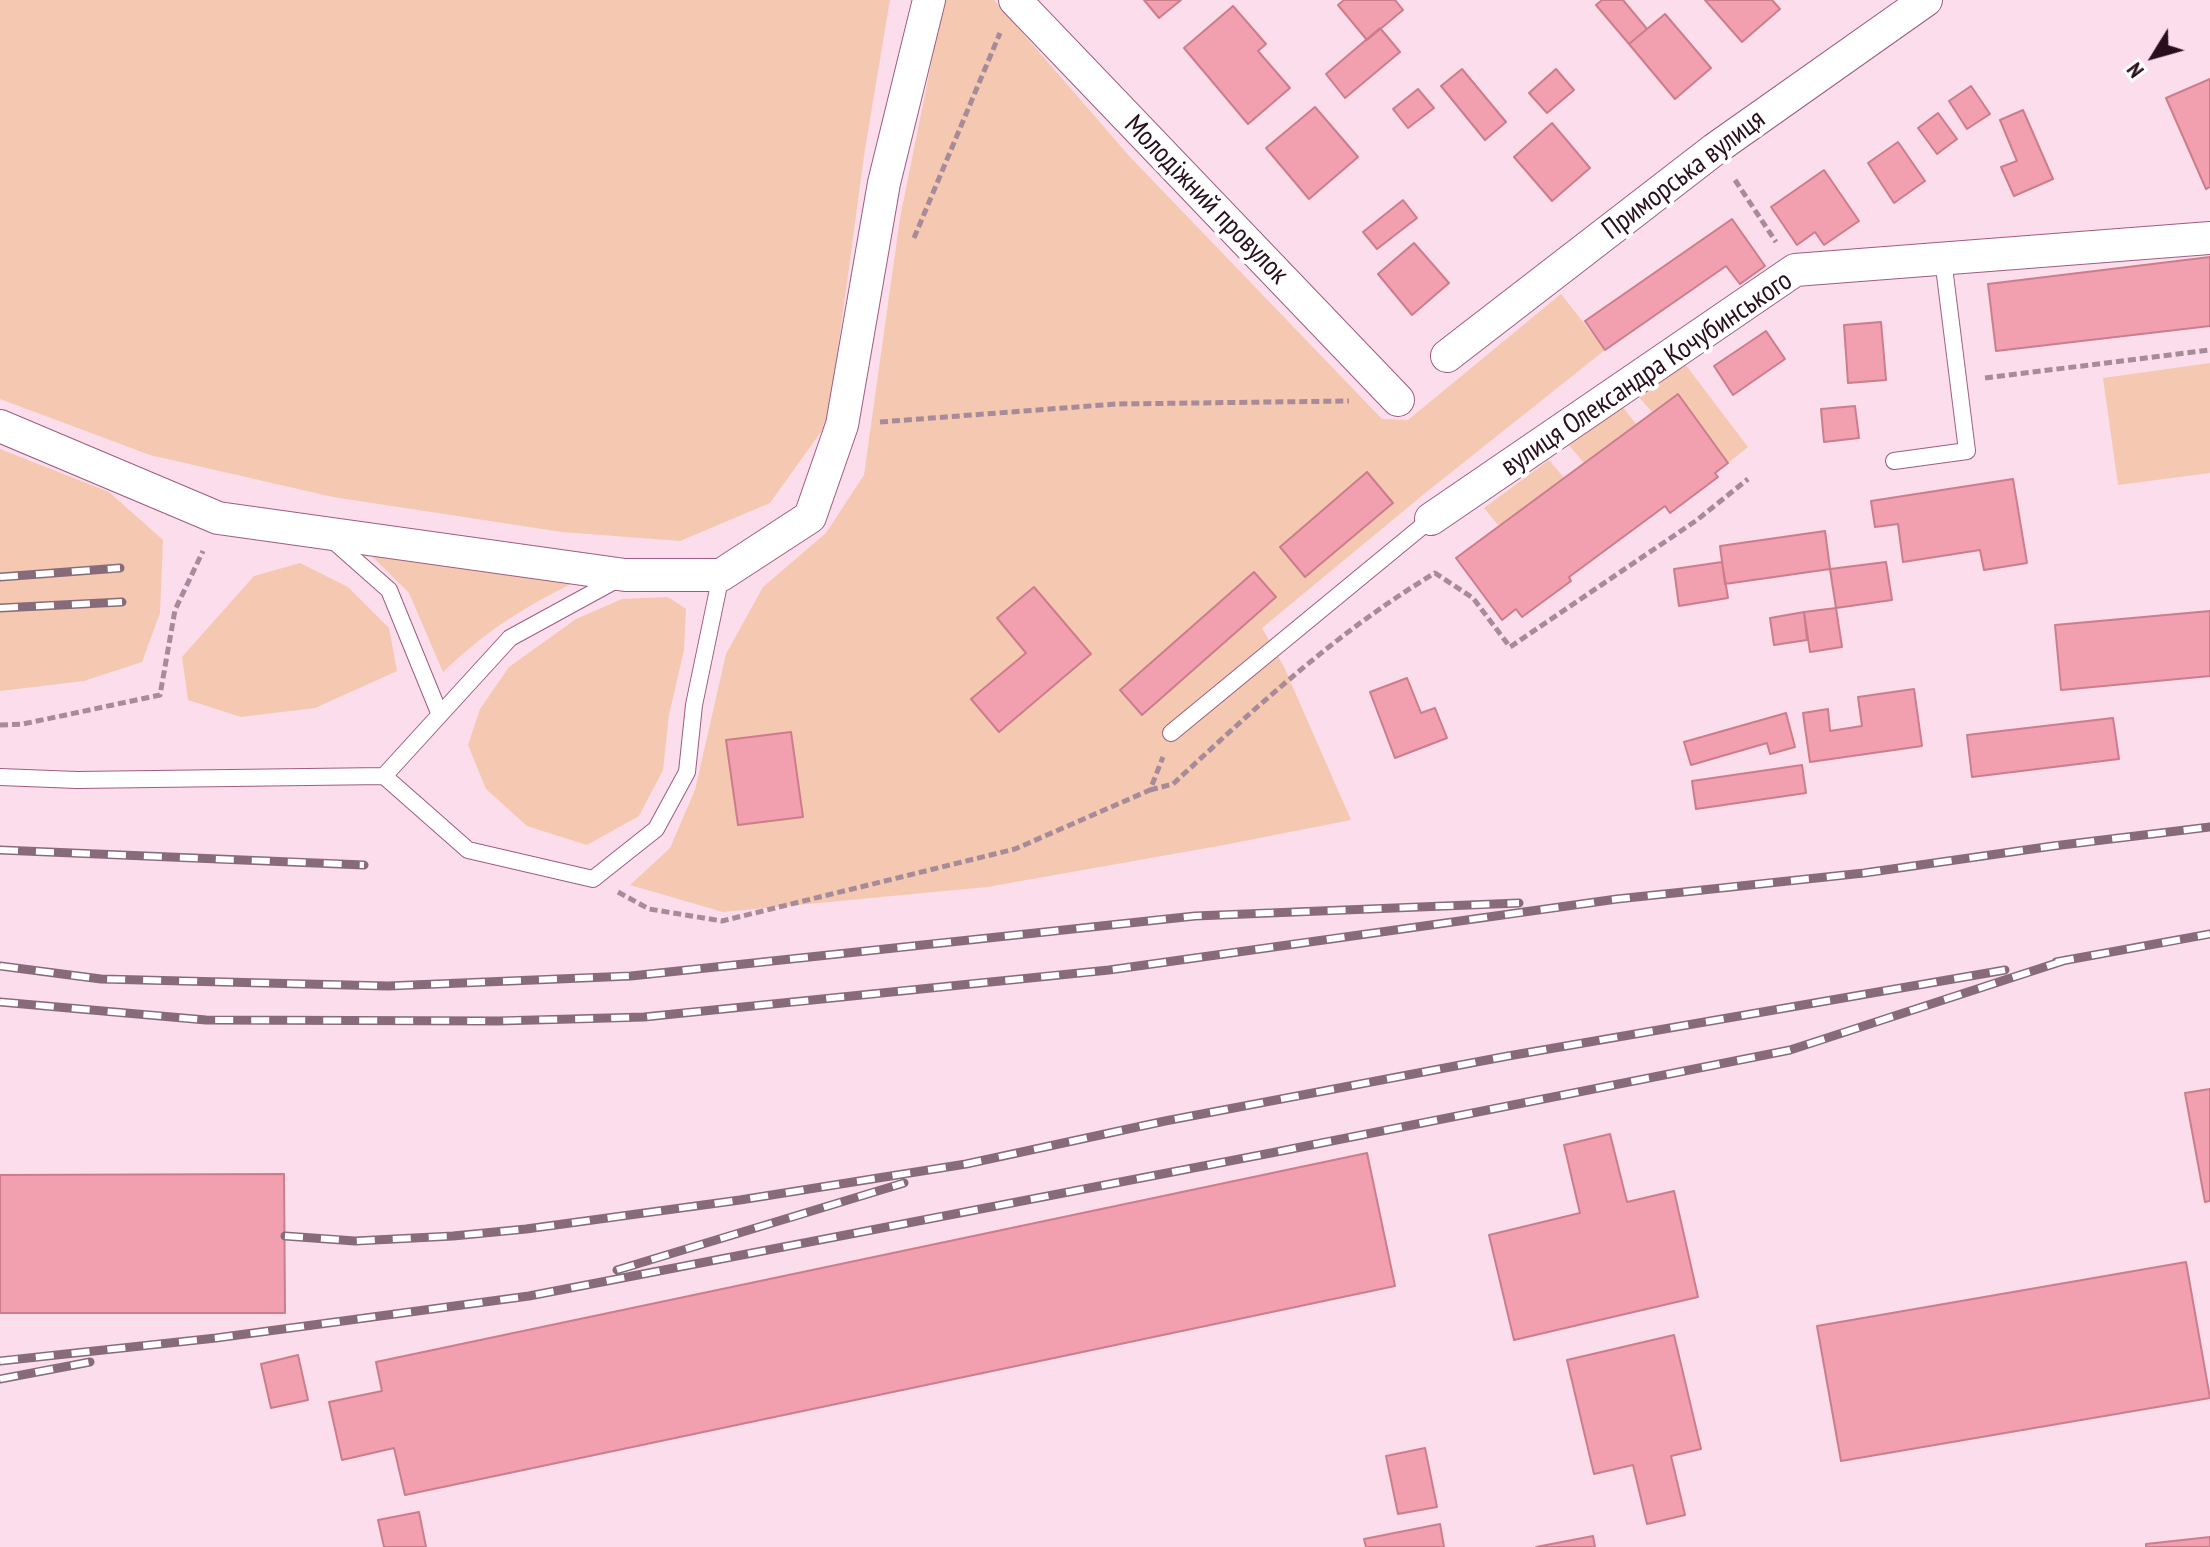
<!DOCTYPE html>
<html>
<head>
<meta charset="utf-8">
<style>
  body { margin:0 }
  #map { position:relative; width:2210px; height:1547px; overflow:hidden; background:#fcddeb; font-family:"PT Sans Narrow",sans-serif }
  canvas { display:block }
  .north { position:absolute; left:2114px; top:16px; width:80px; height:80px; -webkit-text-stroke:6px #fff; paint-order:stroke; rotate:233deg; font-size:22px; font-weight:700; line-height:32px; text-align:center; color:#290e1d }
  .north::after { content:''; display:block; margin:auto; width:28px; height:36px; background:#290e1d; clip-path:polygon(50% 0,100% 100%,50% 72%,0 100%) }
</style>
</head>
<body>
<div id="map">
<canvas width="2210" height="1547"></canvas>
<div class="north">N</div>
</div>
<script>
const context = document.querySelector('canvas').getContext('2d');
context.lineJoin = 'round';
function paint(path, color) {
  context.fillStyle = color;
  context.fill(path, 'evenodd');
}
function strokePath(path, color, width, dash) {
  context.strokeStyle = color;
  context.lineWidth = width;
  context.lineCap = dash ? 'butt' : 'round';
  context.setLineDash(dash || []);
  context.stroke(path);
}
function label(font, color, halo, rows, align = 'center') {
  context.font = font + ' "PT Sans Narrow",sans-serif';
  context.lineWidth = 8;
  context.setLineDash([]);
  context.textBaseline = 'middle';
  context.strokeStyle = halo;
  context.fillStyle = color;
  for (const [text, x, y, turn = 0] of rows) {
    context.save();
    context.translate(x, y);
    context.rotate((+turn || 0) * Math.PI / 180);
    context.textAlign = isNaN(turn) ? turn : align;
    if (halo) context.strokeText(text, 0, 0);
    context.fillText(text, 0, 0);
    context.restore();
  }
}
paint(new Path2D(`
  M0,0H890L865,149L828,422L770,503L680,541L562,532L333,497L150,455L0,399Z
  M944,0H994L1130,157L1382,419L1408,420L1561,294L1605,350L1424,494L1262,628L1284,667L1351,820L1224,845L987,887L723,912L630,885L670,848L695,790L726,654L763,587L826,533L864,475L900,218Z
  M2210,363V473L2118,485L2103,378Z
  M1685,364L1748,447L1728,463L1678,394L1652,412L1638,396Z
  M1622,406L1636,424L1584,463L1569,445Z
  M0,449L109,492L163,540L160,613L142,662L84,681L0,691Z
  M1549,460L1564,478L1499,526L1484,508Z
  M368,552L583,578C526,606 489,628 443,672L409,593Z
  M300,563L348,587L389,628L397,671L315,708L241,717L188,700L182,657L254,576Z
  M668,597L686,609L684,650L669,715L663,770L639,816L587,845L527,826L486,789L468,745L480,709L509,667L576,619L622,599Z`), '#f5c8b2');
const building = new Path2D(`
  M1144,0H1181L1159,18Z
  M1344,0H1395L1403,10L1367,40L1338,5Z
  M1602,0H1623L1647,29L1629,44L1596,5Z
  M1705,0H1772L1780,9L1742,42Z
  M1233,6L1266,44L1258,51L1290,88L1248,124L1184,48Z
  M1665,14L1711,68L1675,99L1629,44Z
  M1380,28L1400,52L1345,98L1326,74Z
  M1462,69L1506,122L1485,140L1441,86Z
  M1556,69L1574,90L1547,113L1529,93Z
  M2210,79V187L2206,189L2166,98Z
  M1971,86L1990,114L1967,129L1949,101Z
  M1418,89L1434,108L1408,128L1393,109Z
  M1315,107L1358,157L1309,199L1266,148Z
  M2023,110L2053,179L2014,196L2001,167L2017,161L2000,120Z
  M1938,113L1957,139L1937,154L1918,128Z
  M1552,123L1590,168L1552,201L1514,157Z
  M1898,142L1925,181L1894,203L1868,163Z
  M1824,170L1859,221L1824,245L1815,232L1797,245L1771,207Z
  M1403,200L1417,218L1377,249L1363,232Z
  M1732,219L1765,266L1740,284L1726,266L1605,350L1585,321Z
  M1414,243L1449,283L1412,315L1378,274Z
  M2210,257V326L1996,351L1988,284Z
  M1881,322L1886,380L1848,383L1844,325Z
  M1766,331L1785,359L1733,395L1714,366Z
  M1678,394L1728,463L1715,473L1718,477L1670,513L1665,506L1569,577L1571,581L1522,617L1516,609L1502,620L1456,558Z
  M1855,406L1859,438L1824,442L1821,409Z
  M1367,472L1393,503L1305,577L1280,547Z
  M2013,479L2027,563L1984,570L1980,550L1903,562L1898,524L1875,527L1871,501Z
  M1825,531L1830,569L1725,584L1720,546Z
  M1722,562L1728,598L1679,606L1674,569Z
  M1886,562L1892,600L1836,608L1830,569Z
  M1254,572L1276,597L1142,715L1120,690Z
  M1034,587L1091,654L999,732L971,699L1026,653L997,618Z
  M1836,608L1842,647L1810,652L1804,612Z
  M2210,611V676L2061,690L2055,625Z
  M1804,612L1807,640L1774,645L1770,618Z
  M1407,678L1421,713L1435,708L1447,738L1395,758L1370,692Z
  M1914,689L1922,746L1810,762L1803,713L1828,709L1830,731L1862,726L1858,697Z
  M1786,713L1795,747L1770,754L1767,743L1691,765L1684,742Z
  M2113,718L2119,759L1972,777L1967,735Z
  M791,732L803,817L738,825L726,740Z
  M1802,765L1806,793L1696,809L1692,781Z
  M2210,1089V1201L2205,1202L2185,1093Z
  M1610,1134L1627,1202L1674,1191L1698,1297L1514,1340L1489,1235L1580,1213L1564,1145Z
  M1367,1153L1395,1286L405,1495L394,1448L342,1460L329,1402L382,1391L376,1362Z
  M284,1174L285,1313H0V1175Z
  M2186,1262L2210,1398L1841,1461L1817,1326Z
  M1674,1335L1701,1449L1671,1456L1685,1515L1647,1524L1633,1465L1594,1474L1567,1360Z
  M298,1355L308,1400L271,1408L261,1364Z
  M1425,1448L1437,1507L1398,1514L1386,1456Z
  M419,1512L426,1547H384L378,1520Z
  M1440,1524L1444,1547H1366L1364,1539Z
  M1593,1536L1595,1547H1536Z
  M2210,1537V1547H2146V1544Z`);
paint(building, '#f2a0af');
strokePath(building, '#cc7d8c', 2);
const service = new Path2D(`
  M1894,461L1967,451L1943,259
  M329,537L389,590L440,715
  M1171,733L1431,519
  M384,776L510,638L618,579
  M0,777L77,780L384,776L468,850L593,879L656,829L687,772L694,705L721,575`);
const minor = new Path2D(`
  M1015,0L1398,400
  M1447,356L1715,149L1926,0
  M0,426L218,518L625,575H721L810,517L842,425L884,183L929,0
  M1431,519L1795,270L2210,238`);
strokePath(service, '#9f5c80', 18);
strokePath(minor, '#9f5c80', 34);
strokePath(new Path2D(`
  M1735,180L1776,242
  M914,238L1000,33
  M1985,378L2210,350
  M880,422L1116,404L1349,401
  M0,725L23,724L160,695L175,610L203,551
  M1150,790L1173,784C1255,708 1338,631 1435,573L1473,598L1510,647L1697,520L1748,479
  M618,892L649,909L722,921L1015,849L1150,790L1163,757`), '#a88b99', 5, [8, 4]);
strokePath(service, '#fff', 16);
strokePath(minor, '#fff', 32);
const rail = new Path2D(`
  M0,577L120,568
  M0,608L122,602
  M0,850L364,865
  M2056,962L2210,934
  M0,966L101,979L388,986L631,976L1195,916L1519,903
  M0,1002L206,1020L498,1021L644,1017L1109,970L1617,899L1864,873L2053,846L2210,827
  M285,1236L355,1241L453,1236L526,1229L740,1200L966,1164L1165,1121L1508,1056L2005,970
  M617,1270L904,1183
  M0,1361L216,1338L529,1296L1276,1152L1790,1050L2066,960
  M0,1379L90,1362`);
strokePath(rail, '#886b7a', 9);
strokePath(rail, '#fff', 6, [18]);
label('28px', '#290e1d', '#fff', [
  ["Приморська вулиця",1684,175,-37],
  ["Молодіжний провулок",1206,200,46],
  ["вулиця Олександра Кочубинського",1647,374,-34]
]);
</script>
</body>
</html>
